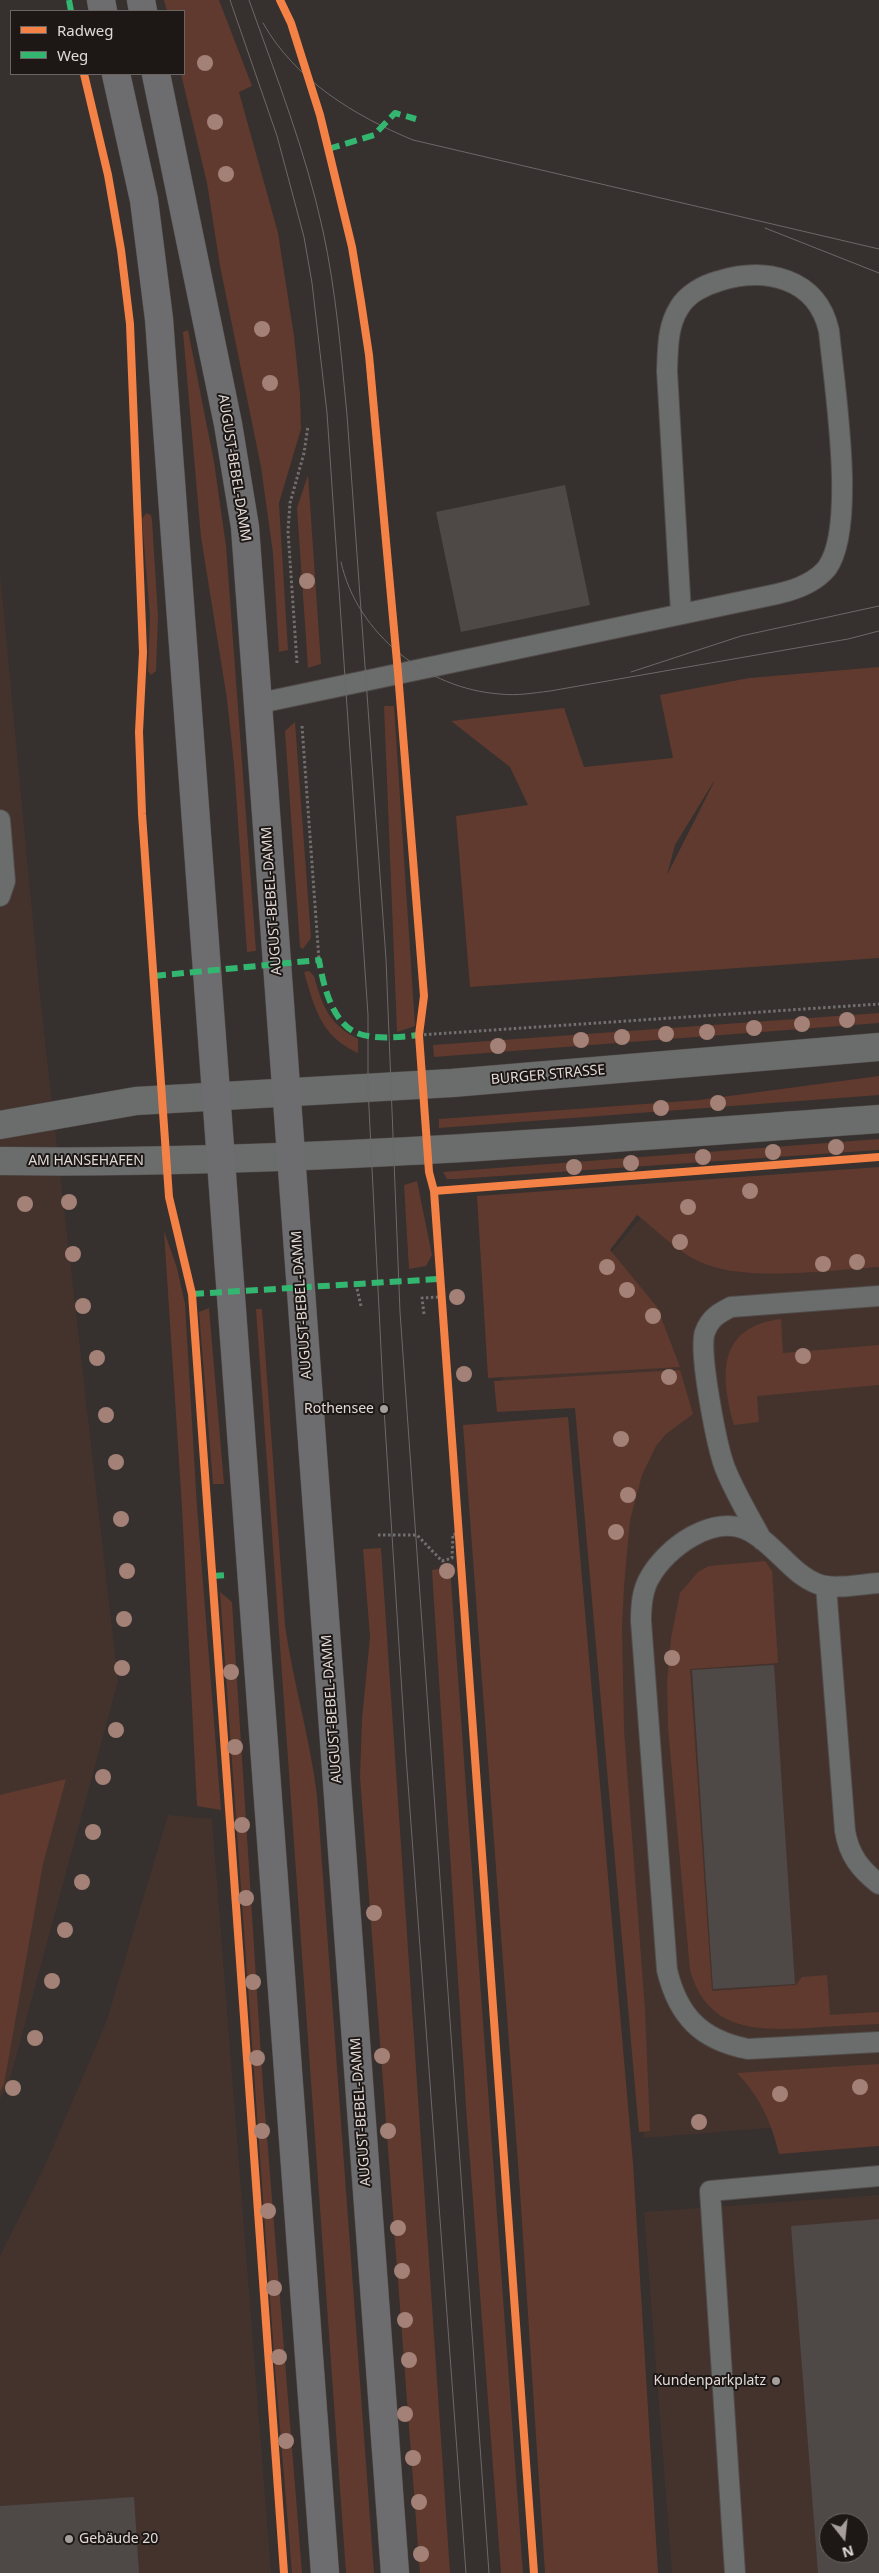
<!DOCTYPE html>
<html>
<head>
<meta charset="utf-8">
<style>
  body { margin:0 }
  #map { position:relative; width:879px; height:2573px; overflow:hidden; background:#36302e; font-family:"Noto Sans",sans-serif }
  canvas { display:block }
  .legend { position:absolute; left:10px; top:10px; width:175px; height:65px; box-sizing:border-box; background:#1d1816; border:1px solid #6b6563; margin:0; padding:6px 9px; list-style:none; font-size:15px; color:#e1d9d6 }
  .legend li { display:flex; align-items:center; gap:10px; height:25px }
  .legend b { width:25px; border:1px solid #6b6563 }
  .north { position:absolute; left:819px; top:2513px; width:50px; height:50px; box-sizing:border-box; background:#1d1816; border:1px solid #6b6563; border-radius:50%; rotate:164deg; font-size:14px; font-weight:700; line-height:20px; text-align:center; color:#e1d9d6 }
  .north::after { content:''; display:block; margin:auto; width:18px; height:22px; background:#a59e9b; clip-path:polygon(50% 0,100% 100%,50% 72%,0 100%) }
</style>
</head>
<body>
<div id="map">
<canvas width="879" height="2573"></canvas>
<ul class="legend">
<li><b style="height:6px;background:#f48246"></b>Radweg</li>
<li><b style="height:6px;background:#33b770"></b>Weg</li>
</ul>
<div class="north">N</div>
</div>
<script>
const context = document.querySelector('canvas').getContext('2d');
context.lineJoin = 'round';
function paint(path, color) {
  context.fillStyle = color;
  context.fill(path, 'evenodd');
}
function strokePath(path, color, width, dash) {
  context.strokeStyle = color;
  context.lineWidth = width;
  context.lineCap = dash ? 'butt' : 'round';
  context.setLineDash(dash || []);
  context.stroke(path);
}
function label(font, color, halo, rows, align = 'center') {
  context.font = font + ' "Noto Sans",sans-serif';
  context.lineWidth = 4;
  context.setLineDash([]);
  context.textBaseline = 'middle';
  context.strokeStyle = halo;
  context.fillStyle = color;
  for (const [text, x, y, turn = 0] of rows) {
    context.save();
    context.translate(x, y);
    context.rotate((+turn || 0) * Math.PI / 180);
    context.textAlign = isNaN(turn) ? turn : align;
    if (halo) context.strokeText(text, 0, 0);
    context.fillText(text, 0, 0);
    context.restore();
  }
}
paint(new Path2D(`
  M0,573L41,1006L118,1681L10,2079L0,2099Z
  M879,1197V2119L644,2138L577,1403L502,1408L503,1378L645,1213Z
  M168,1815L212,1819L271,2573H0V2256L47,2161L107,2020Z
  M879,2195V2573H672L644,2212ZM829,2523H859V2553H829Z`), '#44332d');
paint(new Path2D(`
  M164,0H219L252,86L239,92L278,233L294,336L300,394L301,429L279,503L288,650L279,652L273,553L261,467L220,266L207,183L181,74H184V11H167Z
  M188,330L214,462L226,546L256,951L247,952L234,764L227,699L201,537L183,332Z
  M308,475L321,664L308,668L297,508Z
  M146,513L151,515L152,520L158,616L156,671L151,675L148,671L150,617L142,519Z
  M879,667V958L470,987L456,816L528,805L510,767L451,721L564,708L584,767L673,758L660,695L749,678ZM714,781V782L667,875L675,845Z
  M384,706H394L415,1026L397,1032Z
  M295,722L311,938L303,949L300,947L285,731Z
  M309,971L314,976C323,1007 328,1023 358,1039V1053C321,1037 314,1007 304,972Z
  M879,1013V1023L434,1057L433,1045Z
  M879,1076V1095L439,1128V1119L699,1100Z
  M879,1139V1150L456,1179H447L443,1172Z
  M879,1167V1267C829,1270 742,1283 698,1261C675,1250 657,1230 637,1215L610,1250L657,1307L680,1367L488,1378L477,1196Z
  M417,1181L432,1255L426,1266L409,1269L404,1185Z
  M164,1231L177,1268L185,1304L197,1507L221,1810L197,1806L182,1507Z
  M209,1308L224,1484H213L199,1312Z
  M256,1309H262L285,1625C293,1682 310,1738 317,1795L374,2573H346Z
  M781,1319L783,1353L879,1345V1385L757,1396L759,1422L734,1425C720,1375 717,1327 781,1319Z
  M680,1370L693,1414L666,1434L656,1446L642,1475L630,1520L624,1586L622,1626L624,1730L645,2010L650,2131L639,2132L575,1408L497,1412L494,1381Z
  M568,1417L633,2163L658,2573H545L519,2177L463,1425Z
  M381,1548L450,2573H420L360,1777L362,1719L370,1637L363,1549Z
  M765,1561L772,1571L778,1663L690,1669L712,1991L796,1985L802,1977L827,1975L830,2015L879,2012V2024C856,2025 832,2026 809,2028C756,2031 707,2031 690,1970L668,1728L667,1683L671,1638L680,1593L698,1572L709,1566Z
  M450,1567L523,2573H501L467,2121L432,1570Z
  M220,1592L232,1602L263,2087L302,2573H292L275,2368Z
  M66,1779L43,1864L4,2084L0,2091V1795Z
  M879,2064V2146L779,2154C771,2121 760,2097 737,2073Z`), '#603a2e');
paint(new Path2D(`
  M565,485L590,605L461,632L436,512Z
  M774,1665L795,1984L713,1989L692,1670Z
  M879,2219V2573H818L791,2226ZM829,2523H859V2553H829Z
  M134,2497L139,2573H0V2506Z`), '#4e4846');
const service = new Path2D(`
  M260,703L777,594C795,590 815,583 827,568C857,527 834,384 829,331C817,277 765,267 719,281C704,285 687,294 679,308C667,327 668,350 667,371L681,613
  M0,820L5,881L0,896
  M762,1540C749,1516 735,1493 725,1468C717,1447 698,1351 705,1332C710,1318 719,1313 731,1307L879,1296
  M879,1583C861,1584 835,1590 818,1584C791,1574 775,1544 749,1531C714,1513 667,1547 650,1577C642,1590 641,1606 641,1621L667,1970C678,2016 701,2040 748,2049L879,2042
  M826,1586L845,1831C849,1855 860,1869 879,1884
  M735,2573L710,2191L879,2176`);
const minor = new Path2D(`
  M0,1125L136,1101L452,1083L879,1047
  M0,1161C294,1165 586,1140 879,1119`);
const secondary = new Path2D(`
  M101,0L103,11
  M141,0L143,11
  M116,74L144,200L159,319L325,2573
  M156,74L228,424L245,527L395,2573`);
strokePath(service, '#514c4a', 22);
strokePath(minor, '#514c4a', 29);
strokePath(secondary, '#514c4a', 29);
strokePath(new Path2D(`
  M297,663L288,531L290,503L304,453L308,426
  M302,726L319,960
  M419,1035L879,1004
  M356,1284L361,1306
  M424,1314L422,1298L440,1297
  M378,1535H417L442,1561L452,1558L453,1534L458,1535`), '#716f6f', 3, [2.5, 2.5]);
strokePath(service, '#6b6c6c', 20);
strokePath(minor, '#6b6c6c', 28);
strokePath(secondary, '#6d6d6f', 28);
strokePath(new Path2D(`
  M230,0L277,136L304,237L312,283L327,413L368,1015V1088L384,1409L406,1756L466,2573
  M249,0C276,76 306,152 323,231C336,291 341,353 347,415L386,959L400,1312L489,2573
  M263,23C295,80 355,116 413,140L879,249
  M765,228L879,273
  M341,562C357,634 427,689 500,694C517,696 533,693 550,691L848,639L879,631
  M631,672L741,636L879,606`), '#6c696a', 1);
strokePath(new Path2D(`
  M69,0L71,11
  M328,149L374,135L395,113L416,119
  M154,976L319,960C323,984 332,1023 357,1033C374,1040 401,1037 419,1035
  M192,1294L439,1279
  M212,1576L227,1575`), '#33b770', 6, [12, 6]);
strokePath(new Path2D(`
  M280,0L291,23L320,115L352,247L361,302L369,355L398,673L424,996L419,1035L429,1172L434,1191L534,2573
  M84,74L108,175L121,250L130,324L143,652L139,732L142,814L169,1197L192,1294L284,2573
  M434,1191L879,1157`), '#f48246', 8);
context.fillStyle = '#a38176';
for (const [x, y] of [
  [205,63],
  [215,122],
  [226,174],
  [262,329],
  [270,383],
  [307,581],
  [847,1020],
  [802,1024],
  [754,1028],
  [707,1032],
  [666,1034],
  [622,1037],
  [581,1040],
  [498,1046],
  [718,1103],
  [661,1108],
  [836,1147],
  [773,1152],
  [703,1157],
  [631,1163],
  [574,1167],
  [750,1191],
  [69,1202],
  [25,1204],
  [688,1207],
  [680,1242],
  [73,1254],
  [857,1262],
  [823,1264],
  [607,1267],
  [627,1290],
  [457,1297],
  [83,1306],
  [653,1316],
  [803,1356],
  [97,1358],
  [464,1374],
  [669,1377],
  [106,1415],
  [621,1439],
  [116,1462],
  [628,1495],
  [121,1519],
  [616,1532],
  [127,1571],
  [447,1571],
  [124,1619],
  [672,1658],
  [122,1668],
  [231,1672],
  [116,1730],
  [235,1747],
  [103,1777],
  [242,1825],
  [93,1832],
  [82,1882],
  [246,1898],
  [374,1913],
  [65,1930],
  [52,1981],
  [253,1982],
  [35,2038],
  [382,2056],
  [257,2058],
  [860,2087],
  [13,2088],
  [780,2094],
  [699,2122],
  [262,2131],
  [388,2131],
  [268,2211],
  [398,2228],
  [402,2271],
  [274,2288],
  [405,2320],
  [279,2357],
  [409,2360],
  [405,2414],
  [286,2441],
  [413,2458],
  [419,2502],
  [421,2554]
]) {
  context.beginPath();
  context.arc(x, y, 8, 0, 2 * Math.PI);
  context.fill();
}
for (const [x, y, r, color] of [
  [384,1409,5,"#a59e9b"],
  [776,2381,5,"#a59e9b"],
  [69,2539,5,"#a59e9b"]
]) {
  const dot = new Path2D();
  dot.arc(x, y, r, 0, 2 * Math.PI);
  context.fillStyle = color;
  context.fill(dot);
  strokePath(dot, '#1d1816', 2);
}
label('14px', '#e1d9d6', '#1d1816', [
  ["AUGUST-BEBEL-DAMM",234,468,81],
  ["AUGUST-BEBEL-DAMM",272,901,-94],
  ["BURGER STRASSE",548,1075,-5],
  ["AM HANSEHAFEN",86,1161],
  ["AUGUST-BEBEL-DAMM",302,1305,-94],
  ["AUGUST-BEBEL-DAMM",332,1709,-94],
  ["AUGUST-BEBEL-DAMM",361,2112,-94]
]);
label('14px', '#e1d9d6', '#1d1816', [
  ["Rothensee",374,1409],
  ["Kundenparkplatz",766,2381],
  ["Gebäude 20",79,2539,"left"]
], 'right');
</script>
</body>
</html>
